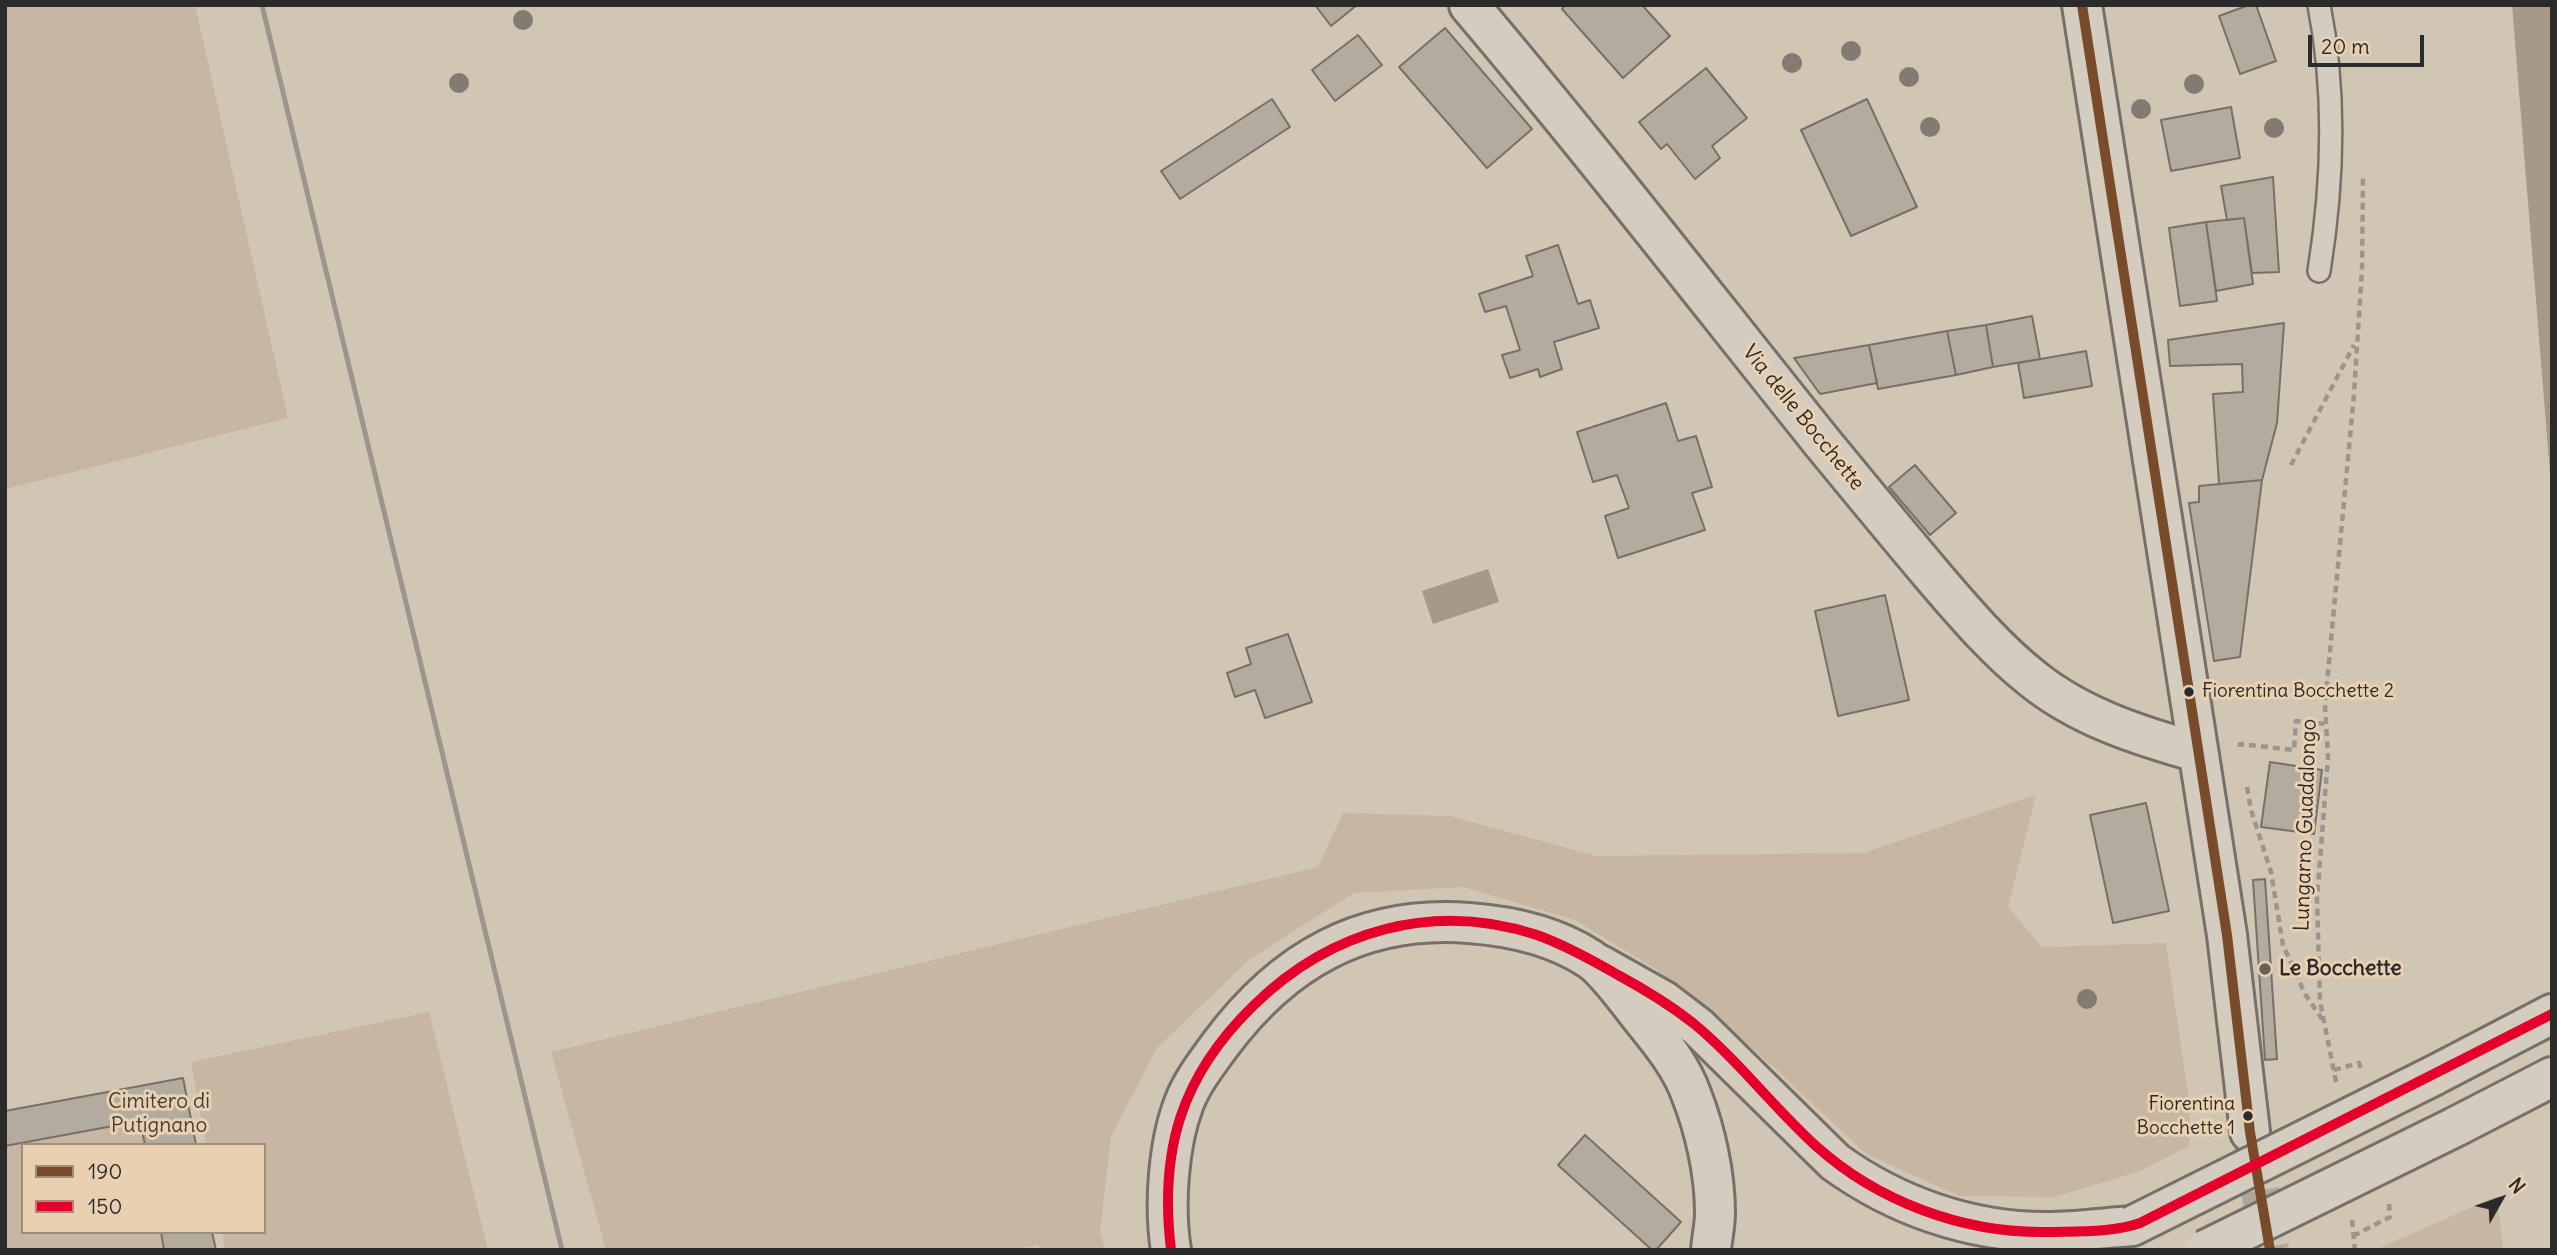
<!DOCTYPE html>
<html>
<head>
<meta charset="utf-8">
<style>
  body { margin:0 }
  #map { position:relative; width:2557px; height:1255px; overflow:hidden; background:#d1c5b4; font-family:Delius,sans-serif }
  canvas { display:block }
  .frame { position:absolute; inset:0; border:7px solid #2b2b2b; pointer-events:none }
  .legend { position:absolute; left:21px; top:1143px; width:245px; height:91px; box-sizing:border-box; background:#e8d0b0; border:2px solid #9c8e7b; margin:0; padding:9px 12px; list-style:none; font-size:21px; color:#2b2b2b }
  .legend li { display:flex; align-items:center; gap:14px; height:35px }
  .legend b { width:35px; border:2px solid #9c8e7b }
  .north { position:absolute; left:2466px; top:1164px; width:70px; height:70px; -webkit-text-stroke:5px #e8d0b0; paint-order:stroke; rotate:50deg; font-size:19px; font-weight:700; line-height:28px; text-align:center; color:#2b2b2b }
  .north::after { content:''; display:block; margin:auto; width:24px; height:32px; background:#2b2b2b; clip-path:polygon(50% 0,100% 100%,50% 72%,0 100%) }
  .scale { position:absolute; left:2308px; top:35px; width:116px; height:32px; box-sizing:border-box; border:4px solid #2b2b2b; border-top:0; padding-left:9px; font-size:21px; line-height:24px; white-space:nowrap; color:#2b2b2b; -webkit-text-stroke:5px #e8d0b0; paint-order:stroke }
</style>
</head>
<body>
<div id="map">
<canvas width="2557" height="1255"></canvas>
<div class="frame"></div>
<ul class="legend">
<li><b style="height:9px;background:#7a4b2a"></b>190</li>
<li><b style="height:9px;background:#e4002b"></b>150</li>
</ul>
<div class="north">N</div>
<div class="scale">20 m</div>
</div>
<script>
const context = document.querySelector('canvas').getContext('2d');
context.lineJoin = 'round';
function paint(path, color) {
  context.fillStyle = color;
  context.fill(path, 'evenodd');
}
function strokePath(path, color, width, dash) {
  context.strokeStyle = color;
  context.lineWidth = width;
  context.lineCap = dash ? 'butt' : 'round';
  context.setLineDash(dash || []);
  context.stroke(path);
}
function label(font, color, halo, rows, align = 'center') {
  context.font = font + ' Delius,sans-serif';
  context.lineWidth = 6;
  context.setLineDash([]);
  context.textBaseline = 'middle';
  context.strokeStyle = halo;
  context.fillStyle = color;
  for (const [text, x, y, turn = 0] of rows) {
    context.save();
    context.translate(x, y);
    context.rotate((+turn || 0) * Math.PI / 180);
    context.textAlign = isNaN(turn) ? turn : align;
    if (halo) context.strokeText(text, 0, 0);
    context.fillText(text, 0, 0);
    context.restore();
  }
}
paint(new Path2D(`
  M5,5H195L288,418L5,489Z
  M2036,795L2008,907L2042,947L2166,943L2190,1108L2189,1146L2138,1172L2054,1197L1959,1196L1866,1154L1775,1068L1654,968L1575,920L1463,887L1354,893L1250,959L1157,1048L1111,1136L1100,1232L1105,1250H1040L1038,1245L1014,1250H606L551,1052L1318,867L1343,813L1450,816L1597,856L1863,853Z
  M429,1012L488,1250H225L222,1232H264V1145H206L191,1062Z
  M183,1078L196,1145H23V1232H212L216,1250H5V1111Z
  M2497,1196L2503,1250H2375Z`), '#c7b7a2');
paint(new Path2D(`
  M2512,5H2552V498Z
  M1488,569L1499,602L1433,624L1422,591Z`), '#a69988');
const building = new Path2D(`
  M1315,5H1357L1331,26Z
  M1565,5H1642L1670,36L1623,78L1562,9Z
  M2249,5H2256L2276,61L2240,74L2219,16Z
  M1445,28L1532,129L1487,168L1399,67Z
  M1358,35L1382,65L1335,101L1312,70Z
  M1706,68L1747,118L1712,146L1720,158L1695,179L1667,144L1661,149L1639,122Z
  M1272,99L1290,127L1180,199L1161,171Z
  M1867,99L1917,207L1851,236L1801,130Z
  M2231,107L2240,158L2171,171L2161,120Z
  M2273,177L2279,272L2252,273L2244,218L2227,220L2221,186Z
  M2244,218L2253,284L2216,291L2206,222Z
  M2206,222L2217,301L2180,306L2169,228Z
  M1558,245L1578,304L1590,300L1599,328L1554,342L1562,369L1540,377L1538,369L1510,378L1502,355L1520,350L1506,306L1485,312L1479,294L1533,276L1526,256Z
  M2032,316L2040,359L1993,367L1986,325Z
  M2284,323L2277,423L2262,480L2219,484L2213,394L2243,392L2242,364L2170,366L2168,340Z
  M1986,325L1993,367L1956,375L1947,331Z
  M1947,331L1956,375L1878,389L1869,345Z
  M1869,345L1877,383L1820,394L1794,358Z
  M2086,351L2092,386L2024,398L2018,363Z
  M1666,403L1678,441L1696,436L1712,487L1692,493L1705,530L1618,558L1605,516L1629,508L1617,475L1593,482L1577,432Z
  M1915,465L1956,513L1930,535L1889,487Z
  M2262,480L2240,657L2214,661L2189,503L2199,502V486Z
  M1885,595L1909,700L1838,716L1815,611Z
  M1288,634L1312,702L1265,718L1255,690L1235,697L1227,673L1251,664L1246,648Z
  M2270,762L2322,770L2314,834L2261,827Z
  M2146,803L2169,911L2113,923L2090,815Z
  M2265,879L2277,1059L2265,1060L2253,880Z
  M183,1078L196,1145H145L140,1121L5,1146V1111Z
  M1585,1135L1681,1222L1656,1250H1652L1558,1165Z
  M161,1232H212L216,1250H164Z`);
paint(building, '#b4ab9f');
strokePath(building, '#767069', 2);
strokePath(new Path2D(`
  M2251,1134L2270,1250`), '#b0a699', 38, [38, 19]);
const service = new Path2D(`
  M2319,5C2336,92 2333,184 2319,271`);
const minor = new Path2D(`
  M1469,5C1590,148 1704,295 1821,441C1858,486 1895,531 1933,576C1964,612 1996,650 2033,679C2080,717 2140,736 2197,752`);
const secondary = new Path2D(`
  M2082,5L2227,935L2250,1132
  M1600,965L1664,1001L1698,1027L1835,1162C1896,1206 1970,1232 2046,1232C2075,1232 2104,1228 2132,1226
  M2433,1076L2552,1014
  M2455,1127L2552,1077`);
const primary = new Path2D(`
  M1171,1250C1164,1207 1168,1145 1184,1103C1192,1082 1207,1063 1220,1045C1283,960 1362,915 1469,923C1510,926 1555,936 1590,959C1607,970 1631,1005 1645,1022C1662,1043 1682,1068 1691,1094C1705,1129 1715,1174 1715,1213C1715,1225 1712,1238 1711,1250`);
strokePath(service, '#767069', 26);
strokePath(minor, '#767069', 44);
strokePath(secondary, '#767069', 44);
strokePath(primary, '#767069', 44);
strokePath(new Path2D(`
  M2291,465L2354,345
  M2240,747V744L2294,750L2296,721L2326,724
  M2247,787L2251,810L2271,872L2283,945L2305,994L2322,1019
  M2334,1070L2359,1063L2362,1071
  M2336,1082L2320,1001L2317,899L2328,757L2325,705L2354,394L2362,269L2363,178
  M2352,1220L2355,1250
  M2353,1236L2390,1217L2389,1204`), '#9b958d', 4.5, [7, 5]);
strokePath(service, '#d5ccc0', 21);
strokePath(minor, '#d5ccc0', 38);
strokePath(secondary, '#d5ccc0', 38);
strokePath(primary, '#d5ccc0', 38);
strokePath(new Path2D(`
  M262,5L562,1250`), '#9b958d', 5);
const secondaryBridge = new Path2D(`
  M2132,1226L2433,1076
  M2205,1250L2455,1127`);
strokePath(secondaryBridge, '#767069', 44, []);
strokePath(secondaryBridge, '#d5ccc0', 38);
strokePath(new Path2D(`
  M2082,5L2227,935L2250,1132L2270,1250`), '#7a4b2a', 10);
strokePath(new Path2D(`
  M1171,1250C1159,1150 1181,1076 1254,1005C1331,930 1433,901 1537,935C1565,945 1592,960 1618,975C1644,989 1670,1005 1693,1023C1738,1060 1773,1107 1816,1146C1877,1201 1962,1233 2045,1232C2075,1231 2112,1233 2140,1223L2552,1014`), '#e4002b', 10);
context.fillStyle = '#827b71';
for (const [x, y] of [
  [523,20],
  [1851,51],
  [1792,63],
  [1909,77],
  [459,83],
  [2194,84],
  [2141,109],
  [1930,127],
  [2274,128],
  [2087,999]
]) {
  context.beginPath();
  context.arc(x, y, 10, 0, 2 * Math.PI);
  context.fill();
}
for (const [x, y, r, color] of [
  [2189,692,6,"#2b2b2b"],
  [2265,969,7,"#65615b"],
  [2248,1116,6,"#2b2b2b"]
]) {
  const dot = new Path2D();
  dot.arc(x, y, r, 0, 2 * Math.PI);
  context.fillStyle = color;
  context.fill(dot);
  strokePath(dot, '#e8d0b0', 2.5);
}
label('19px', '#2b2b2b', '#e8d0b0', [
  ["Fiorentina Bocchette 2",2202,692],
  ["Fiorentina",2235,1105,"right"],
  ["Bocchette 1",2235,1129,"right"]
], 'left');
label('21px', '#2b2b2b', '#e8d0b0', [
  ["Via delle Bocchette",1803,418,51],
  ["Lungarno Guadalongo",2306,825,-88]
]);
label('bold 21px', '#2b2b2b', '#e8d0b0', [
  ["Le Bocchette",2279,969]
], 'left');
label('21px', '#413e3b', '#e8d0b0', [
  ["Cimitero di",159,1102],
  ["Putignano",159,1126]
]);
</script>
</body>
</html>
